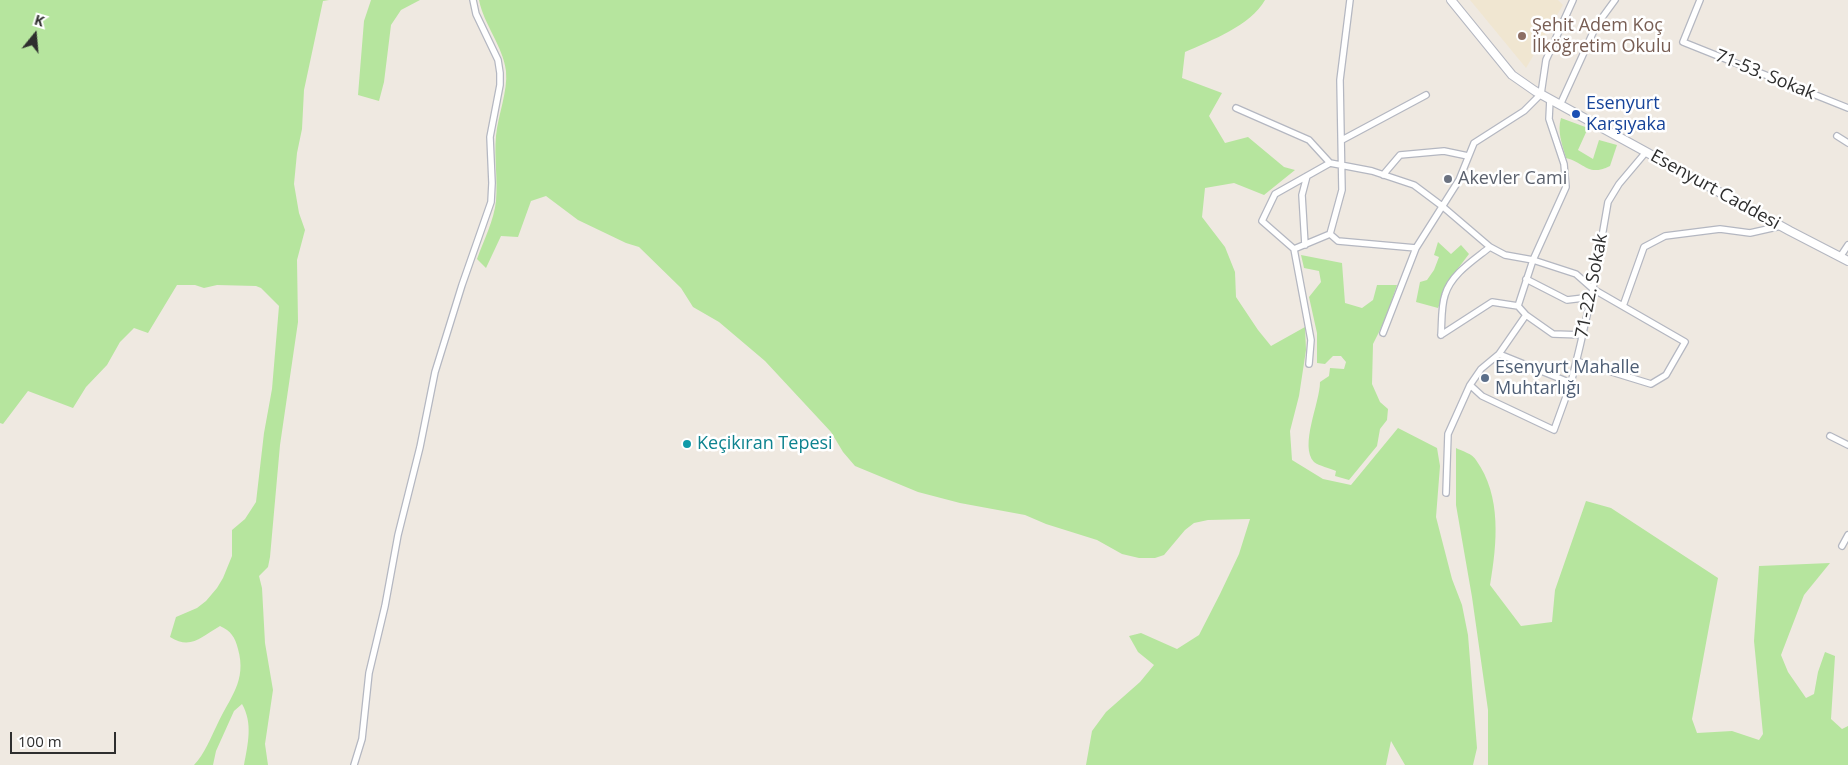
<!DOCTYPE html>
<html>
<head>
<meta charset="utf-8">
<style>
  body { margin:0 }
  #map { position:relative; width:1848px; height:765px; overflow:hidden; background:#efe9e1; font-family:"Open Sans",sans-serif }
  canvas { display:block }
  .north { position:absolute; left:10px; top:10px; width:50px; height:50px; -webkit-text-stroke:4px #fff; paint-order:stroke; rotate:17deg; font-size:14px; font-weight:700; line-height:20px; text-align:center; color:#2e2e2e }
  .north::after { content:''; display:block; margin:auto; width:18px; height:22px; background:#2e2e2e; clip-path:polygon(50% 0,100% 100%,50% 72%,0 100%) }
  .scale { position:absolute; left:10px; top:732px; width:106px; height:22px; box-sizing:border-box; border:2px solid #2e2e2e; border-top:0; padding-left:6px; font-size:15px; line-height:18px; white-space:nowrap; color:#2e2e2e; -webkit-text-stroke:4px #fff; paint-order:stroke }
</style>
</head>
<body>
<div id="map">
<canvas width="1848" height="765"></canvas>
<div class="north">K</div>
<div class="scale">100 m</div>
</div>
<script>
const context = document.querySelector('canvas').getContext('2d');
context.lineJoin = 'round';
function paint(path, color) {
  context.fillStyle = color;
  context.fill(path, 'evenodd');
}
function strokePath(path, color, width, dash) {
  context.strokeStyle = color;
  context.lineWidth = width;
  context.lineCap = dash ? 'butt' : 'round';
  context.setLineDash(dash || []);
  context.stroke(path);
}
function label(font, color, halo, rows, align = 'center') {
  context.font = font + ' "Open Sans",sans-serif';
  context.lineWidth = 5;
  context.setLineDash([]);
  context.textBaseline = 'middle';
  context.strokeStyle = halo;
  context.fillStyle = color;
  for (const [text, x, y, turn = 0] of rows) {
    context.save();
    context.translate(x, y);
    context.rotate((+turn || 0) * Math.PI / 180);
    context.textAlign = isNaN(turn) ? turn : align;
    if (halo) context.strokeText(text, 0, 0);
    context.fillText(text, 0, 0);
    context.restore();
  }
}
paint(new Path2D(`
  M1470,0H1558L1563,5L1526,68Z`), '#f0e6d1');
paint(new Path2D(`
  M0,0H329L323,1L304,90L302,129L297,153L294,184L299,213L305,230L297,260L298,322L280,445L270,557L268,567L259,576L262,588L265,643L273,690L265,744L268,765H244C248,744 253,723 242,704L234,711L216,751L213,765H194C205,753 210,739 217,725C230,697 247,681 238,649C235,637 231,631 220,626C201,637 191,650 170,637L176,617L197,608L206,601L217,588L223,578L232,556V530L245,519L256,502L264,433L272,389L279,306L261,288L256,286L217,285L204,288L195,285H177L148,333L134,328L120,342L107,365L86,387L73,408L28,391L3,424L0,423Z
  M371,0H420L401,10L391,25L384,82L379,101L358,95L364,21Z
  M479,0H1265C1250,26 1212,40 1185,52L1182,78L1222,93L1209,116L1225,143L1248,137L1284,167L1295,170L1264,195L1234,183L1205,188L1202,217L1225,247L1235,272L1236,297L1258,330L1271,346L1305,327L1306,350L1299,396L1290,431L1292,460L1323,479L1351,485L1398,428L1437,448L1440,466L1436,517L1452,579L1462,605L1468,635L1477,748L1473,765H1405L1391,741L1386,765H1086L1092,731L1106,712L1140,682L1154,665L1138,652L1129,636L1141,633L1177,649L1199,635L1220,594L1239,554L1250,519L1208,520L1194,523L1185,530L1164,555L1155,558H1139L1122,554L1097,540L1046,524L1025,515L960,503L918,492L855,466L843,452L831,432L765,361L719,322L693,307L681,288L639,247L626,243L578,220L546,196L531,201L518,237L501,236L486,268L477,259C484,240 494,220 496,201C498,179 494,157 496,136C498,115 508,91 506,71C503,46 484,25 479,0Z
  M1561,118L1588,128L1578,150L1593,159L1599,140L1617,145L1610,166C1587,177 1586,163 1566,158C1562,144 1557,131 1561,118Z
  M1438,242L1451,254L1461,245L1469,254L1453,275L1438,308L1416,302L1420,282L1427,280L1434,270L1439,257L1434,255Z
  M1301,255L1342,263L1345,303L1362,308L1373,300L1377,285H1397L1386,318L1373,344L1372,384L1380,402L1388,409L1387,420L1380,429L1377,446L1349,480L1335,476L1336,471C1330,468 1319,466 1314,462C1299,446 1320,403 1320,382L1329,376L1330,368L1344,369L1346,362L1341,356H1333L1325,364L1317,363V333L1309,297L1321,282L1319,271L1304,268Z
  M1456,448C1462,451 1473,454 1476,460C1502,496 1497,544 1490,585L1521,626L1552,622L1555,590L1586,501L1611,508L1718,578L1692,719L1697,733L1732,731L1759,740L1763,734L1754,641L1759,566L1830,563L1804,595L1781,655L1788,672L1806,698L1814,694L1818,672L1825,652L1835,656L1831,719L1842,729L1848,726V765H1488V710L1472,597L1456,505Z`), '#b6e59e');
const street = new Path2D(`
  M1700,0L1683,42L1848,108
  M1560,105L1596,26L1615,0
  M1236,108L1309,140L1330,163
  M1837,136L1848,143
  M1342,140L1426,95
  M1383,175L1400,155L1444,151L1468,156
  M1330,234L1342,190L1340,80L1350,0
  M1330,234L1338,241L1416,248
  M1305,245L1302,195L1307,176
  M1294,249L1262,221L1275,194L1330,163L1372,171L1414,185L1442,206L1490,247L1505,255L1533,260L1576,274L1593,289L1685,342L1666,375L1651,384L1576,361
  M1294,249L1311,340L1309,364
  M1294,249L1330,234
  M1840,257L1848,245
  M1526,279L1567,300L1592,297
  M1518,306L1533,260L1566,187L1564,164L1549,119L1550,99
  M1623,306L1644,247L1665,236L1720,229L1750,233L1781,226
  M1383,333L1416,248L1459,180L1474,143L1524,111L1541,94L1546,60L1573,0
  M1441,335L1492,302L1518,306L1526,315L1553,334L1583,335
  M1441,335C1442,322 1441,307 1445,295C1451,274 1474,260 1490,247
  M1499,354L1571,383
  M1470,385L1482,396L1554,430L1571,383L1580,346L1593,289L1608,202L1619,184L1646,152
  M1830,436L1848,445
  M1446,493L1448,434L1470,385L1481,369L1499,354L1526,315
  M1842,546L1848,535
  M354,765L362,739L369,673L385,606L398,535L420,447L435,372L462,285L491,202L492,183L490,137L500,85V73L498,60L476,14L473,0`);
const secondary = new Path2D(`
  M1451,0L1512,75L1535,91L1790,231L1848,261`);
strokePath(street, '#b4b7c1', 8);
strokePath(secondary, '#b4b7c1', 10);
strokePath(street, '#fff', 5.5);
strokePath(secondary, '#fff', 8);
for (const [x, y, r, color] of [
  [1522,36,5,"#8d6e63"],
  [1576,114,5,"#1a4fb4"],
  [1448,179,5,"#6b7280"],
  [1485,378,5,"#5c6f8a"],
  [687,444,5,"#0f9aa8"]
]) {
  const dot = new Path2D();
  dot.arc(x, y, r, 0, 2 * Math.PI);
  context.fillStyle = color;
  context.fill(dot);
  strokePath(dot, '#fff', 2);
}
label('18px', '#785e54', '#fff', [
  ["Şehit Adem Koç",1532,26],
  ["İlköğretim Okulu",1532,47]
], 'left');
label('18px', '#2e2e2e', '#fff', [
  ["71-53. Sokak",1765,75,22],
  ["Esenyurt Caddesi",1715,190,29],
  ["71-22. Sokak",1592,286,-79]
]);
label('18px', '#164399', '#fff', [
  ["Esenyurt",1586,104],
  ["Karşıyaka",1586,125]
], 'left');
label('18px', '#5b616d', '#fff', [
  ["Akevler Cami",1458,179]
], 'left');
label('18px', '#4e5e75', '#fff', [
  ["Esenyurt Mahalle",1495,368],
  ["Muhtarlığı",1495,389]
], 'left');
label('18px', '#0d838f', '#fff', [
  ["Keçikıran Tepesi",697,444]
], 'left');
</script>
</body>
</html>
